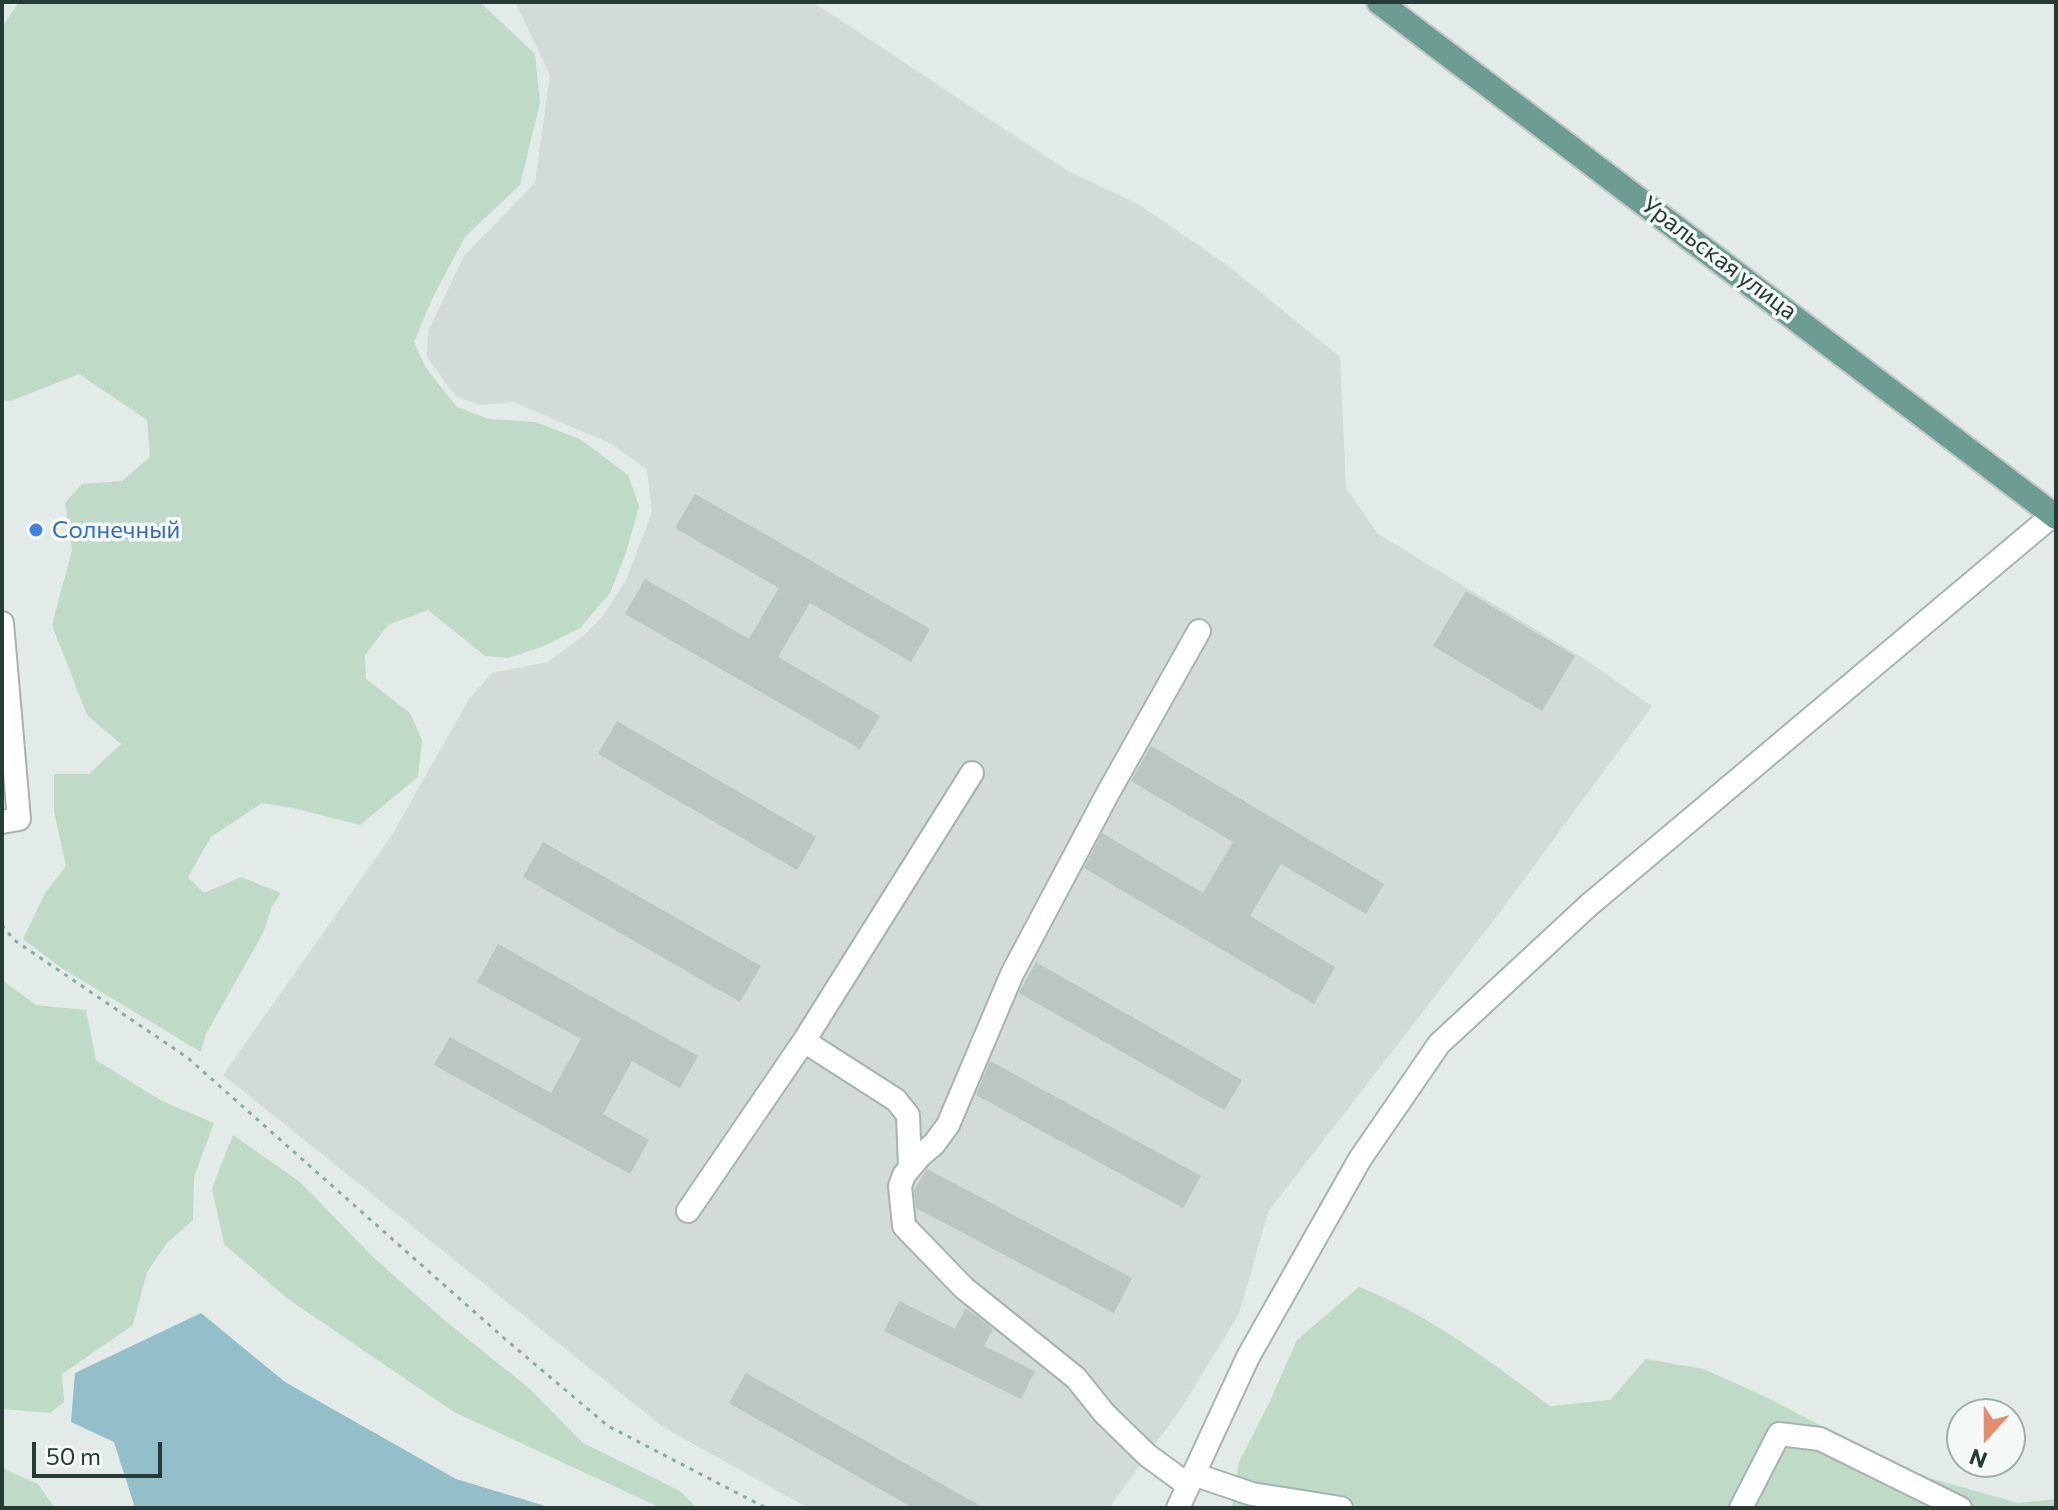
<!DOCTYPE html>
<html>
<head>
<meta charset="utf-8">
<style>
  body { margin:0 }
  #map { position:relative; width:2058px; height:1510px; overflow:hidden; background:#e3ebe8; font-family:Commissioner,sans-serif }
  canvas { display:block }
  .frame { position:absolute; inset:0; border:4px solid #253b36; pointer-events:none }
  .north { position:absolute; left:1946px; top:1398px; width:80px; height:80px; box-sizing:border-box; background:#f4f8f6; border:2px solid #a1aca9; border-radius:50%; rotate:201deg; font-size:22px; font-weight:700; line-height:32px; text-align:center; color:#253b36 }
  .north::after { content:''; display:block; margin:auto; width:28px; height:36px; background:#e28d6b; clip-path:polygon(50% 0,100% 100%,50% 72%,0 100%) }
  .scale { position:absolute; left:32px; top:1442px; width:130px; height:36px; box-sizing:border-box; border:4px solid #253b36; border-top:0; padding-left:10px; font-size:24px; line-height:28px; white-space:nowrap; color:#253b36; -webkit-text-stroke:6px #f4f8f6; paint-order:stroke }
</style>
</head>
<body>
<div id="map">
<canvas width="2058" height="1510"></canvas>
<div class="frame"></div>
<div class="north">N</div>
<div class="scale">50 m</div>
</div>
<script>
const context = document.querySelector('canvas').getContext('2d');
context.lineJoin = 'round';
function paint(path, color) {
  context.fillStyle = color;
  context.fill(path, 'evenodd');
}
function strokePath(path, color, width, dash) {
  context.strokeStyle = color;
  context.lineWidth = width;
  context.lineCap = dash ? 'butt' : 'round';
  context.setLineDash(dash || []);
  context.stroke(path);
}
function label(font, color, halo, rows, align = 'center') {
  context.font = font + ' Commissioner,sans-serif';
  context.lineWidth = 7;
  context.setLineDash([]);
  context.textBaseline = 'middle';
  context.strokeStyle = halo;
  context.fillStyle = color;
  for (const [text, x, y, turn = 0] of rows) {
    context.save();
    context.translate(x, y);
    context.rotate((+turn || 0) * Math.PI / 180);
    context.textAlign = isNaN(turn) ? turn : align;
    if (halo) context.strokeText(text, 0, 0);
    context.fillText(text, 0, 0);
    context.restore();
  }
}
paint(new Path2D(`
  M515,2H813L1066,170L1138,204L1227,265L1340,357L1346,488L1378,534L1586,660L1652,706L1500,912L1268,1212L1239,1314L1182,1407L1109,1508H808L663,1427L223,1075L392,835L469,699L492,673L548,662L583,636L603,616L626,580L652,512L647,470L612,444L513,402L481,405L456,397L427,357L428,331L464,256L535,183L550,75Z`), '#d2dbd7');
paint(new Path2D(`
  M19,2H480L535,54L540,103L520,185L465,237L433,297L414,342L426,368L457,407L489,419L535,422L580,439L628,475L639,506L626,553L610,593L580,628L544,646L508,658L485,656L428,610L388,625L365,655L366,679L410,713L422,740L418,777L360,825L293,808L262,803L211,837L188,877L204,893L241,877L281,893L272,906L263,933L206,1034L201,1052L63,969L23,939L45,893L66,866L54,812V774H89L121,744L87,715L52,625L72,550L65,503L82,484L122,481L150,457L147,420L79,374L11,401L2,400V27Z
  M2,980L36,1005L86,1010L96,1060L162,1101L214,1123L194,1177L193,1220L167,1243L147,1272L133,1325L62,1374L64,1402L50,1413L2,1409Z
  M233,1135L300,1182L373,1257L443,1319L530,1389L583,1443L680,1491L697,1508H661L454,1412L288,1299L224,1244L212,1188Z
  M1359,1287C1429,1314 1489,1361 1550,1406L1610,1400L1646,1359L1704,1369L1768,1398L1908,1472L2018,1503L2056,1499V1508H1232L1239,1462L1270,1401L1297,1340Z
  M2,1468L38,1484L55,1508H2Z`), '#bfdac7');
paint(new Path2D(`
  M201,1313L285,1382L456,1479L552,1508H135L114,1442L71,1422L75,1373Z`), '#92bfca');
paint(new Path2D(`
  M695,494L930,629L911,662L810,603L778,657L880,716L860,749L625,614L645,579L749,639L779,588L675,528Z
  M1466,591L1575,656L1542,711L1433,646Z
  M617,721L816,837L797,870L598,754Z
  M1151,746L1384,884L1366,914L1281,864L1250,916L1335,967L1314,1004L1084,868L1102,833L1203,893L1233,842L1131,781Z
  M543,842L761,966L740,1002L523,877Z
  M498,944L698,1056L680,1088L632,1061L603,1114L649,1140L630,1174L434,1065L450,1037L551,1093L581,1039L477,982Z
  M1036,962L1242,1080L1224,1110L1019,993Z
  M990,1061L1201,1176L1183,1208L976,1095Z
  M927,1169L1132,1278L1114,1313L916,1208L914,1190Z
  M899,1301L955,1329L965,1309L970,1311L993,1329L984,1346L1035,1371L1021,1399L884,1331Z
  M746,1373L984,1508H913L729,1403Z`), '#b9c6c1');
const minor = new Path2D(`
  M2,623L19,819L2,822
  M804,1041L896,1100L908,1115L910,1167
  M688,1211L804,1041L972,773
  M1193,1474L1252,1494L1341,1508
  M1188,1485L1147,1455L1104,1413L1076,1378L964,1288L904,1226L900,1186L904,1175L921,1155L934,1144L948,1125L1012,974L1108,793L1199,631
  M1178,1508L1248,1357L1360,1159L1439,1044L1589,905L2053,515
  M1741,1508L1779,1434L1820,1439L1960,1508`);
const major = new Path2D(`
  M1379,2L2056,517`);
strokePath(minor, '#a6b3af', 26);
strokePath(major, '#c2c8c7', 28);
strokePath(new Path2D(`
  M2,925L14,940L188,1058L505,1339L608,1426L766,1508`), '#87aba2', 3, [4, 6]);
strokePath(minor, '#fff', 22);
strokePath(major, '#6d9c92', 24);
for (const [x, y, r, color] of [
  [36,530,8,"#3f7fe0"]
]) {
  const dot = new Path2D();
  dot.arc(x, y, r, 0, 2 * Math.PI);
  context.fillStyle = color;
  context.fill(dot);
  strokePath(dot, '#f4f8f6', 3);
}
label('24px', '#253b36', '#f4f8f6', [
  ["Уральская улица",1719,258,37]
]);
label('24px', '#366cbe', '#f4f8f6', [
  ["Солнечный",52,530]
], 'left');
</script>
</body>
</html>
